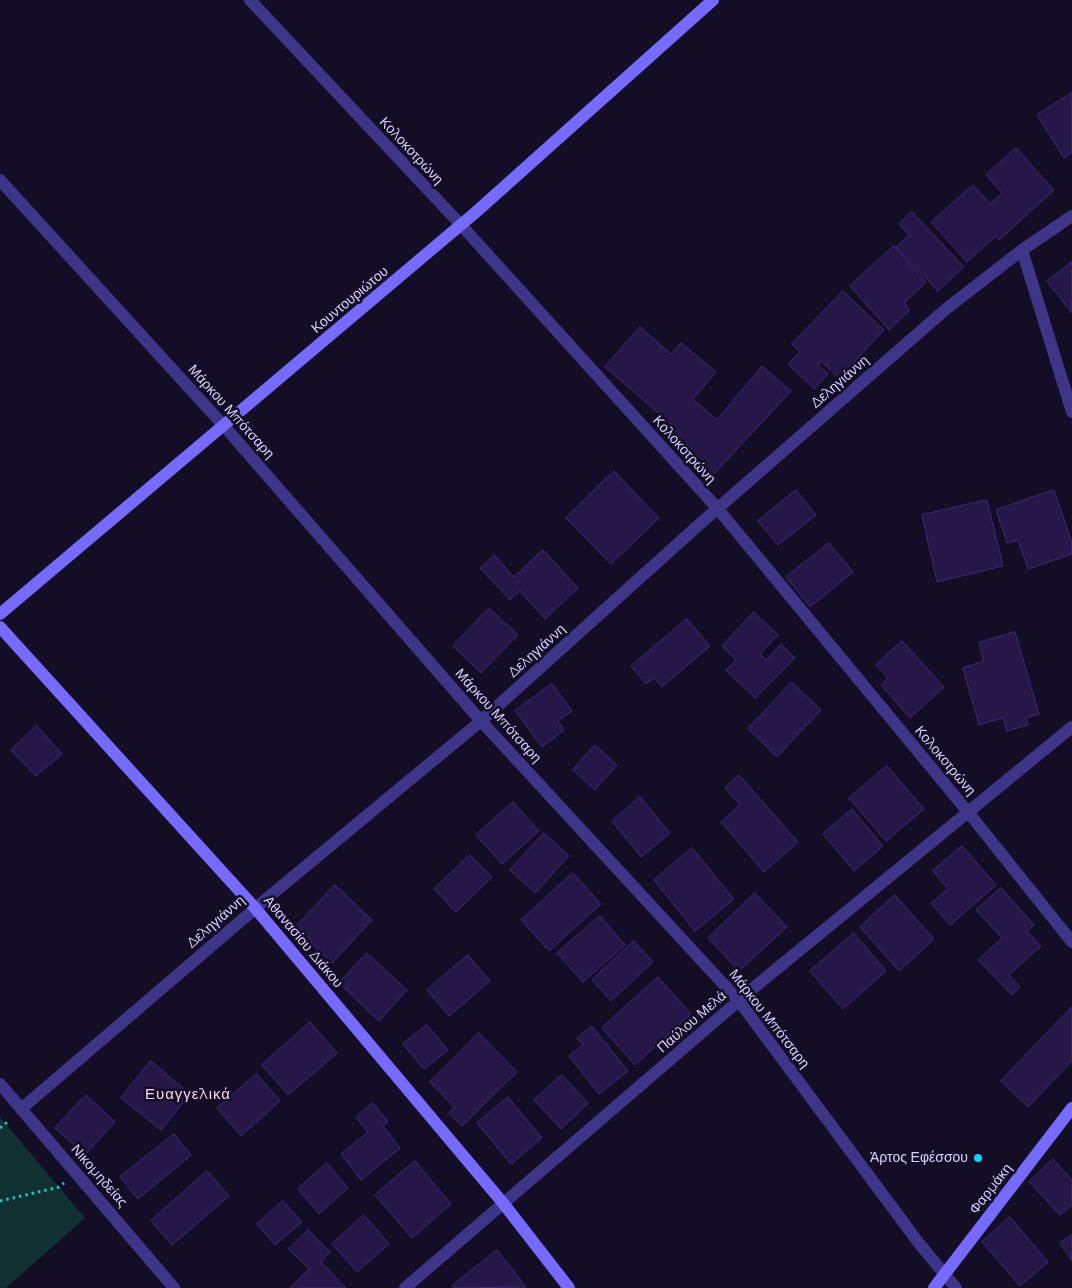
<!DOCTYPE html>
<html>
<head>
<meta charset="utf-8">
<style>
  body { margin:0 }
  canvas { display:block; background:#130d26 }
</style>
</head>
<body>
<canvas width="1072" height="1288"></canvas>
<script>
const context = document.querySelector('canvas').getContext('2d');
context.lineJoin = 'round';
function paint(path, color) {
  context.fillStyle = color;
  context.fill(path, 'evenodd');
}
function strokePath(path, color, width, dash) {
  context.strokeStyle = color;
  context.lineWidth = width;
  context.lineCap = dash ? 'butt' : 'round';
  context.setLineDash(dash || []);
  context.stroke(path);
}
function label(font, color, halo, rows, align = 'center') {
  context.font = font + ' Montserrat,sans-serif';
  context.lineWidth = 5;
  context.setLineDash([]);
  context.textBaseline = 'middle';
  context.strokeStyle = halo;
  context.fillStyle = color;
  for (const [text, x, y, turn = 0] of rows) {
    context.save();
    context.translate(x, y);
    context.rotate((+turn || 0) * Math.PI / 180);
    context.textAlign = isNaN(turn) ? turn : align;
    if (halo) context.strokeText(text, 0, 0);
    context.fillText(text, 0, 0);
    context.restore();
  }
}
paint(new Path2D(`
  M0,1117L85,1218L6,1288H0Z`), '#103031');
const building = new Path2D(`
  M1072,93V153L1064,158L1037,115Z
  M1016,148L1054,190L999,240L996,236L967,262L931,222L973,185L990,204L1002,193L986,175Z
  M912,212L964,267L938,291L896,247L909,235L899,224Z
  M894,246L926,282L904,303L910,310L889,330L850,286Z
  M1072,262V313L1047,281Z
  M843,291L884,330L839,378L821,361L818,365L828,374L814,389L788,364L800,352L792,344Z
  M640,327L671,354L681,343L716,372L693,399L717,420L762,366L791,391L711,477L686,457L692,449L667,428L671,424L605,367Z
  M614,471L659,518L611,564L566,518Z
  M796,490L816,515L778,545L758,521Z
  M1054,490L1072,543V554L1028,569L1018,540L1007,543L996,510Z
  M987,500L1003,566L937,582L922,515Z
  M829,543L853,572L810,607L786,577Z
  M543,550L578,588L545,619L520,591L510,600L480,568L494,555L514,577Z
  M489,608L518,635L481,673L453,646Z
  M754,612L778,635L760,654L766,660L781,644L795,658L755,698L726,670L736,660L722,646Z
  M687,619L710,646L662,687L654,678L646,684L631,666Z
  M1015,632L1039,714L1026,718L1028,725L1007,731L1003,718L979,725L963,668L984,661L979,643Z
  M902,641L944,687L910,718L881,685L888,678L876,665Z
  M792,682L821,710L777,757L748,729Z
  M552,684L572,711L558,721L564,730L542,747L515,711Z
  M37,726L62,754L36,776L11,750Z
  M595,745L617,765L595,790L573,770Z
  M887,766L924,809L886,841L849,798Z
  M739,775L798,842L764,872L721,822L740,805L725,788Z
  M640,797L670,833L641,857L612,821Z
  M513,802L539,831L502,864L476,835Z
  M852,809L883,846L854,871L823,834Z
  M544,833L569,856L535,893L510,870Z
  M962,846L996,885L950,925L931,903L948,889L933,871Z
  M692,848L734,899L695,931L654,880Z
  M470,855L492,877L456,912L434,889Z
  M573,873L601,904L549,951L521,920Z
  M335,885L372,920L332,963L295,928Z
  M1001,888L1034,925L1027,931L1041,946L1009,975L1020,987L1012,995L978,960L1002,938L976,910Z
  M755,893L787,927L739,971L708,938Z
  M895,895L934,939L899,971L860,927Z
  M600,916L625,945L583,982L557,953Z
  M854,933L886,971L843,1009L810,971Z
  M634,941L653,962L611,1001L592,980Z
  M367,953L407,990L379,1021L339,983Z
  M468,955L490,981L449,1016L427,990Z
  M658,977L691,1014L635,1065L602,1028Z
  M1072,1007V1061L1028,1107L1001,1081Z
  M310,1022L337,1053L288,1095L262,1065Z
  M427,1025L448,1050L424,1069L403,1044Z
  M592,1026L628,1071L599,1094L569,1056L583,1045L577,1038Z
  M479,1033L517,1072L462,1126L449,1113L454,1107L430,1082Z
  M151,1061L190,1094L161,1130L121,1098Z
  M257,1074L280,1101L241,1136L217,1108Z
  M562,1075L588,1103L561,1129L534,1100Z
  M86,1095L115,1122L85,1155L55,1128Z
  M508,1097L542,1138L511,1164L477,1123Z
  M373,1103L388,1122L383,1126L400,1148L361,1180L341,1154L368,1132L356,1117Z
  M174,1134L191,1155L138,1199L120,1177Z
  M1053,1159L1072,1180V1205L1060,1215L1029,1182Z
  M415,1161L451,1204L412,1238L375,1195Z
  M327,1163L348,1188L319,1214L298,1189Z
  M207,1171L229,1196L172,1245L151,1221Z
  M283,1201L302,1222L275,1245L257,1224Z
  M364,1215L389,1244L357,1272L332,1244Z
  M1010,1217L1048,1262L1020,1286L982,1242Z
  M308,1230L330,1252L321,1262L346,1288H290L309,1269L289,1249Z
  M1072,1235V1261L1060,1243Z
  M497,1250L526,1287L454,1288L452,1286Z`);
paint(building, '#251849');
strokePath(building, '#3d2976', 1);
strokePath(new Path2D(`
  M0,1128L10,1120
  M0,1201L59,1187L64,1183`), '#27bfbf', 3, [2.5, 4]);
strokePath(new Path2D(`
  M250,0L461,225L718,509L968,812L1072,942
  M0,180L224,426L481,721L739,1001L918,1242L956,1288
  M1022,250L1072,412
  M0,1084L174,1288
  M21,1109L271,895L481,721L702,522L946,309L1022,250L1072,216
  M405,1288L757,985L1072,727`), '#3e3589', 12);
strokePath(new Path2D(`
  M0,614L476,212L713,0
  M0,627L255,908L503,1203L569,1288
  M934,1288L1072,1108`), '#776aff', 12);
for (const [x, y, r, color] of [
  [978,1158,5,"#00d5fe"]
]) {
  const dot = new Path2D();
  dot.arc(x, y, r, 0, 2 * Math.PI);
  context.fillStyle = color;
  context.fill(dot);
  strokePath(dot, '#130d26', 2);
}
label('14px', '#dbd3ff', '#130d26', [
  ["Κολοκοτρώνη",411,151,47],
  ["Κουντουριώτου",350,300,-40],
  ["Δεληγιάννη",840,382,-41],
  ["Μάρκου Μπότσαρη",231,412,48],
  ["Κολοκοτρώνη",684,450,48],
  ["Δεληγιάννη",537,651,-42],
  ["Μάρκου Μπότσαρη",498,716,48],
  ["Κολοκοτρώνη",945,761,50],
  ["Δεληγιάννη",216,922,-41],
  ["Αθανασίου Διάκου",303,942,50],
  ["Μάρκου Μπότσαρη",769,1019,52],
  ["Παύλου Μελά",692,1022,-41],
  ["Νικομηδείας",99,1176,49],
  ["Φαρμάκη",991,1189,-52]
]);
label('14px', '#dbd3ff', '#130d26', [
  ["Άρτος Εφέσσου",968,1158]
], 'right');
context.letterSpacing = '1px';
label('15px', '#ffd5ed', '#130d26', [
  ["Ευαγγελικά",188,1095]
]);
context.letterSpacing = '0px';
</script>
</body>
</html>
